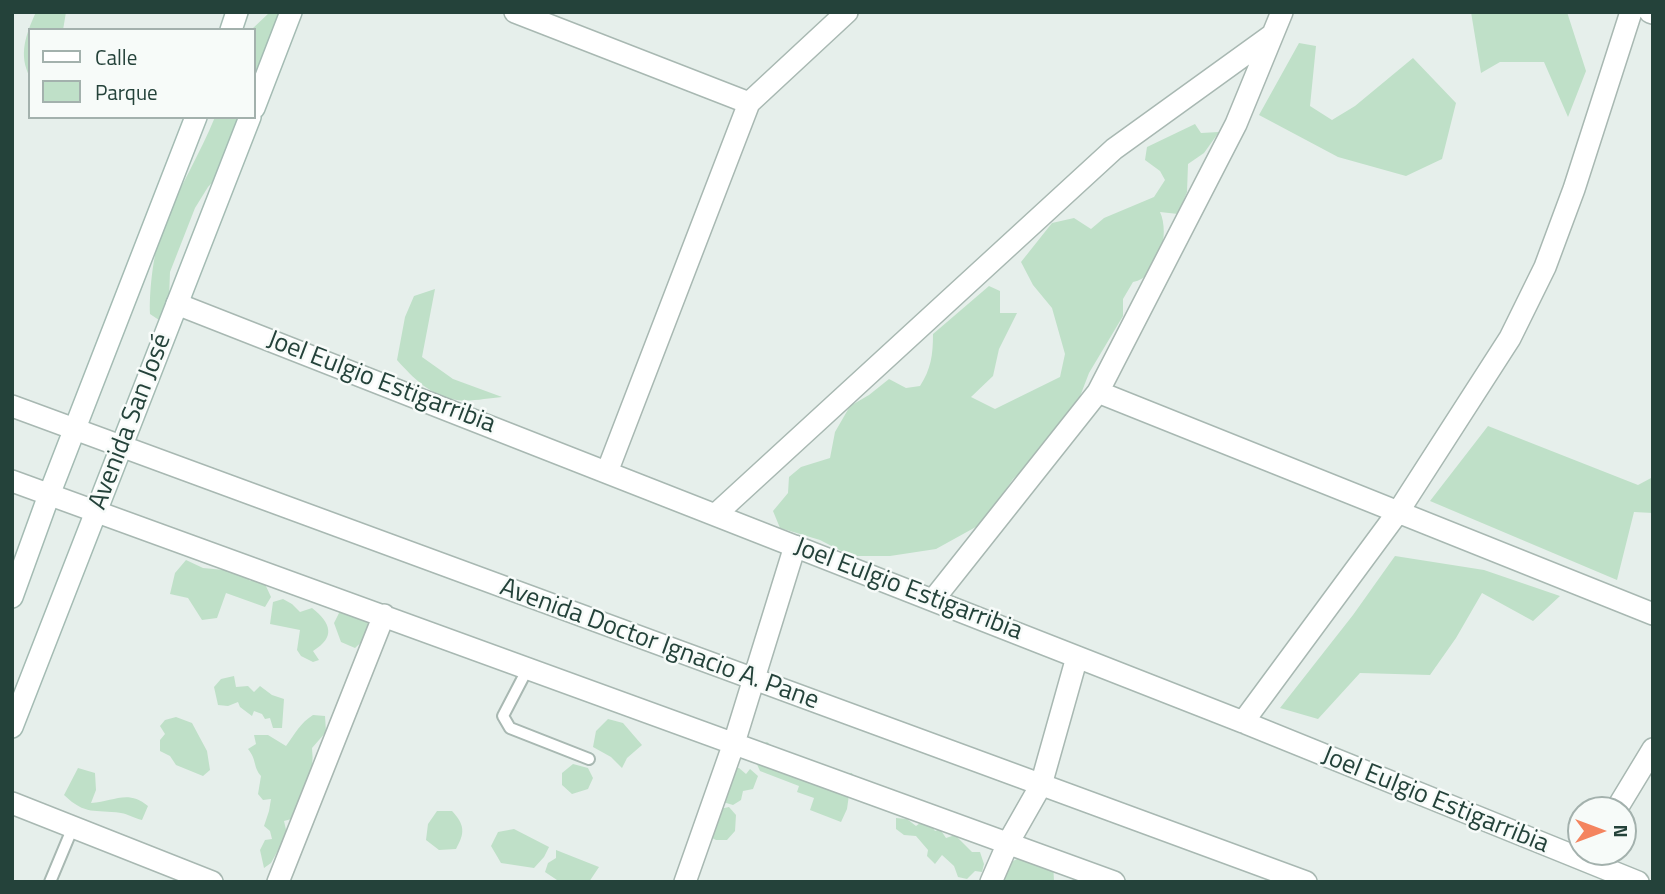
<!DOCTYPE html>
<html>
<head>
<meta charset="utf-8">
<style>
  body { margin:0 }
  #map { position:relative; width:1665px; height:894px; overflow:hidden; background:#e6efeb; font-family:"Titillium Web",sans-serif }
  canvas { display:block }
  .frame { position:absolute; inset:0; border:14px solid #24423a; pointer-events:none }
  .legend { position:absolute; left:28px; top:28px; width:228px; height:91px; box-sizing:border-box; background:#f7fbf9; border:2px solid #a3b1ad; margin:0; padding:9px 12px; list-style:none; font-size:21px; color:#24423a }
  .legend li { display:flex; align-items:center; gap:14px; height:35px }
  .legend b { width:35px; border:2px solid #a3b1ad }
  .north { position:absolute; left:1567px; top:796px; width:70px; height:70px; box-sizing:border-box; background:#f7fbf9; border:2px solid #a3b1ad; border-radius:50%; rotate:90deg; font-size:19px; font-weight:700; line-height:28px; text-align:center; color:#24423a }
  .north::after { content:''; display:block; margin:auto; width:24px; height:32px; background:#f4845f; clip-path:polygon(50% 0,100% 100%,50% 72%,0 100%) }
</style>
</head>
<body>
<div id="map">
<canvas width="1665" height="894"></canvas>
<div class="frame"></div>
<ul class="legend">
<li><b style="height:9px;background:#fff"></b>Calle</li>
<li><b style="height:19px;background:#bfe0c8"></b>Parque</li>
</ul>
<div class="north">N</div>
</div>
<script>
const context = document.querySelector('canvas').getContext('2d');
context.lineJoin = 'round';
function paint(path, color) {
  context.fillStyle = color;
  context.fill(path, 'evenodd');
}
function strokePath(path, color, width, dash) {
  context.strokeStyle = color;
  context.lineWidth = width;
  context.lineCap = dash ? 'butt' : 'round';
  context.setLineDash(dash || []);
  context.stroke(path);
}
function label(font, color, halo, rows, align = 'center') {
  context.font = font + ' "Titillium Web",sans-serif';
  context.lineWidth = 5;
  context.setLineDash([]);
  context.textBaseline = 'middle';
  context.strokeStyle = halo;
  context.fillStyle = color;
  for (const [text, x, y, turn = 0] of rows) {
    context.save();
    context.translate(x, y);
    context.rotate((+turn || 0) * Math.PI / 180);
    context.textAlign = isNaN(turn) ? turn : align;
    if (halo) context.strokeText(text, 0, 0);
    context.fillText(text, 0, 0);
    context.restore();
  }
}
paint(new Path2D(`
  M36,12H66L63,30H30V77C18,55 26,34 36,12Z
  M270,12H287L254,101V30H251Z
  M1471,12H1567L1586,71L1568,117L1544,62H1500L1481,73Z
  M1299,43L1316,46L1310,106L1332,120L1355,106L1413,58L1456,103L1442,159L1406,176L1338,157L1259,115Z
  M215,117H250L240,153L208,187L195,208L170,272L169,299L165,324L150,314C149,290 154,246 164,224C179,188 200,154 215,117Z
  M1195,124L1201,133L1219,132L1204,153L1188,164L1187,192L1178,214L1160,212C1170,234 1160,277 1133,282L1123,299V316L1089,373L1066,433L1013,479L983,523L936,549L890,556H851L820,540L780,528L773,511L788,493L789,477L801,467L830,458L835,432L850,406L869,395L889,379L906,388L920,386C931,369 933,355 933,334L989,286L1000,291V313H1017L999,349L993,376L971,397L995,409L1060,377L1065,354L1052,308L1033,285L1021,262L1052,223L1074,218L1091,229L1104,218L1154,197L1165,180L1160,171L1145,160L1147,147Z
  M435,289L422,357L453,379L502,397C488,398 471,402 457,400C432,397 413,378 397,360L405,317L414,296Z
  M1488,426L1638,485L1653,477V513L1634,512L1617,580L1430,501Z
  M1395,556L1484,570L1560,596L1533,621L1482,593L1456,638L1430,675L1360,673L1318,719L1280,708L1353,615Z
  M186,560L203,568L245,572L250,581L255,577L265,584L271,597L265,607L226,593L217,618L202,620L188,598L170,594L175,573Z
  M283,599L292,604L300,612L312,608C331,623 336,637 313,651L319,660L313,662L301,656L297,650L300,630L270,624L273,602Z
  M357,611L370,626L366,638L355,648L341,642L334,623L339,613Z
  M234,676L236,687L248,686L254,692L260,686L272,695L284,699L282,728H273L270,718L265,719L262,714L254,711L252,716L240,707L238,702L228,706L218,705L214,687L221,679Z
  M313,715L325,716L326,732L312,748C315,772 306,796 295,818L284,821L287,834L271,863L264,868L260,850L265,840L272,839L270,831L264,826L269,811L271,799L263,800L258,794L261,776C253,767 257,760 248,749L256,744L254,735H268L286,746C295,734 300,723 313,715Z
  M176,717L192,723L207,751L210,770L203,776L176,765L170,756L160,751V740L165,734L160,726L165,720Z
  M608,719L623,723L642,745L627,758L622,768L611,757L593,747L596,731Z
  M767,742L779,751L836,775L852,773L858,788L849,795L847,809L841,822L810,810L814,798L797,792L799,786L760,771L750,749Z
  M573,764L588,768L593,778L588,789L572,794L562,785V773Z
  M78,768L95,773L96,790L91,803C114,802 127,789 148,806L142,820C134,818 128,814 121,813C94,809 86,816 64,795Z
  M730,768H739L746,774L750,769L758,776L753,789L743,791L741,800L733,805L723,802Z
  M729,807L736,815L735,831L727,840H716L708,836L715,810Z
  M437,811H452C465,825 465,833 456,849L439,850L426,840L428,824Z
  M896,818L907,819L916,826L920,823H930L935,831L940,829L946,838L955,835L972,852H980L984,864L982,872L975,871L967,879L958,877L954,866L942,855L935,864L927,856L928,850L916,836L904,835L896,829Z
  M514,829L549,847L544,857L534,868L501,863L491,846L498,832Z
  M556,850L599,867L589,882H560L545,872L548,863L556,858Z
  M1031,852L1053,859L1054,882H1005V865Z`), '#bfe0c8');
const lane = new Path2D(`
  M528,668L503,716L510,728L589,759
  M50,882L73,827`);
const street = new Path2D(`
  M515,12L749,103
  M1650,12L1653,13
  M177,304L1243,722L1638,882
  M1098,392L1653,614
  M12,406L1306,882
  M607,472L749,103L847,12
  M12,481L1114,882
  M715,515L1114,149L1272,35
  M933,600L1098,392L1236,124L1282,12
  M1243,722L1398,512L1510,338L1545,267L1574,189L1631,12
  M12,803L212,882
  M1616,810L1653,749
  M278,882L384,615
  M685,882L734,743L795,546
  M991,882L1008,843L1041,785L1077,657`);
const secondary = new Path2D(`
  M231,30L237,12
  M254,108L291,12
  M12,597L49,495L196,117
  M12,727L250,117`);
strokePath(lane, '#a8b8b2', 14);
strokePath(street, '#a8b8b2', 24);
strokePath(secondary, '#a4bbb3', 24);
strokePath(lane, '#fff', 10);
strokePath(street, '#fff', 21);
strokePath(secondary, '#fff', 21);
label('26px', '#24423a', '#f7fbf9', [
  ["Joel Eulgio Estigarribia",381,383,21],
  ["Avenida San José",131,422,-69],
  ["Joel Eulgio Estigarribia",908,590,21],
  ["Avenida Doctor Ignacio A. Pane",659,645,20],
  ["Joel Eulgio Estigarribia",1435,801,22]
]);
</script>
</body>
</html>
